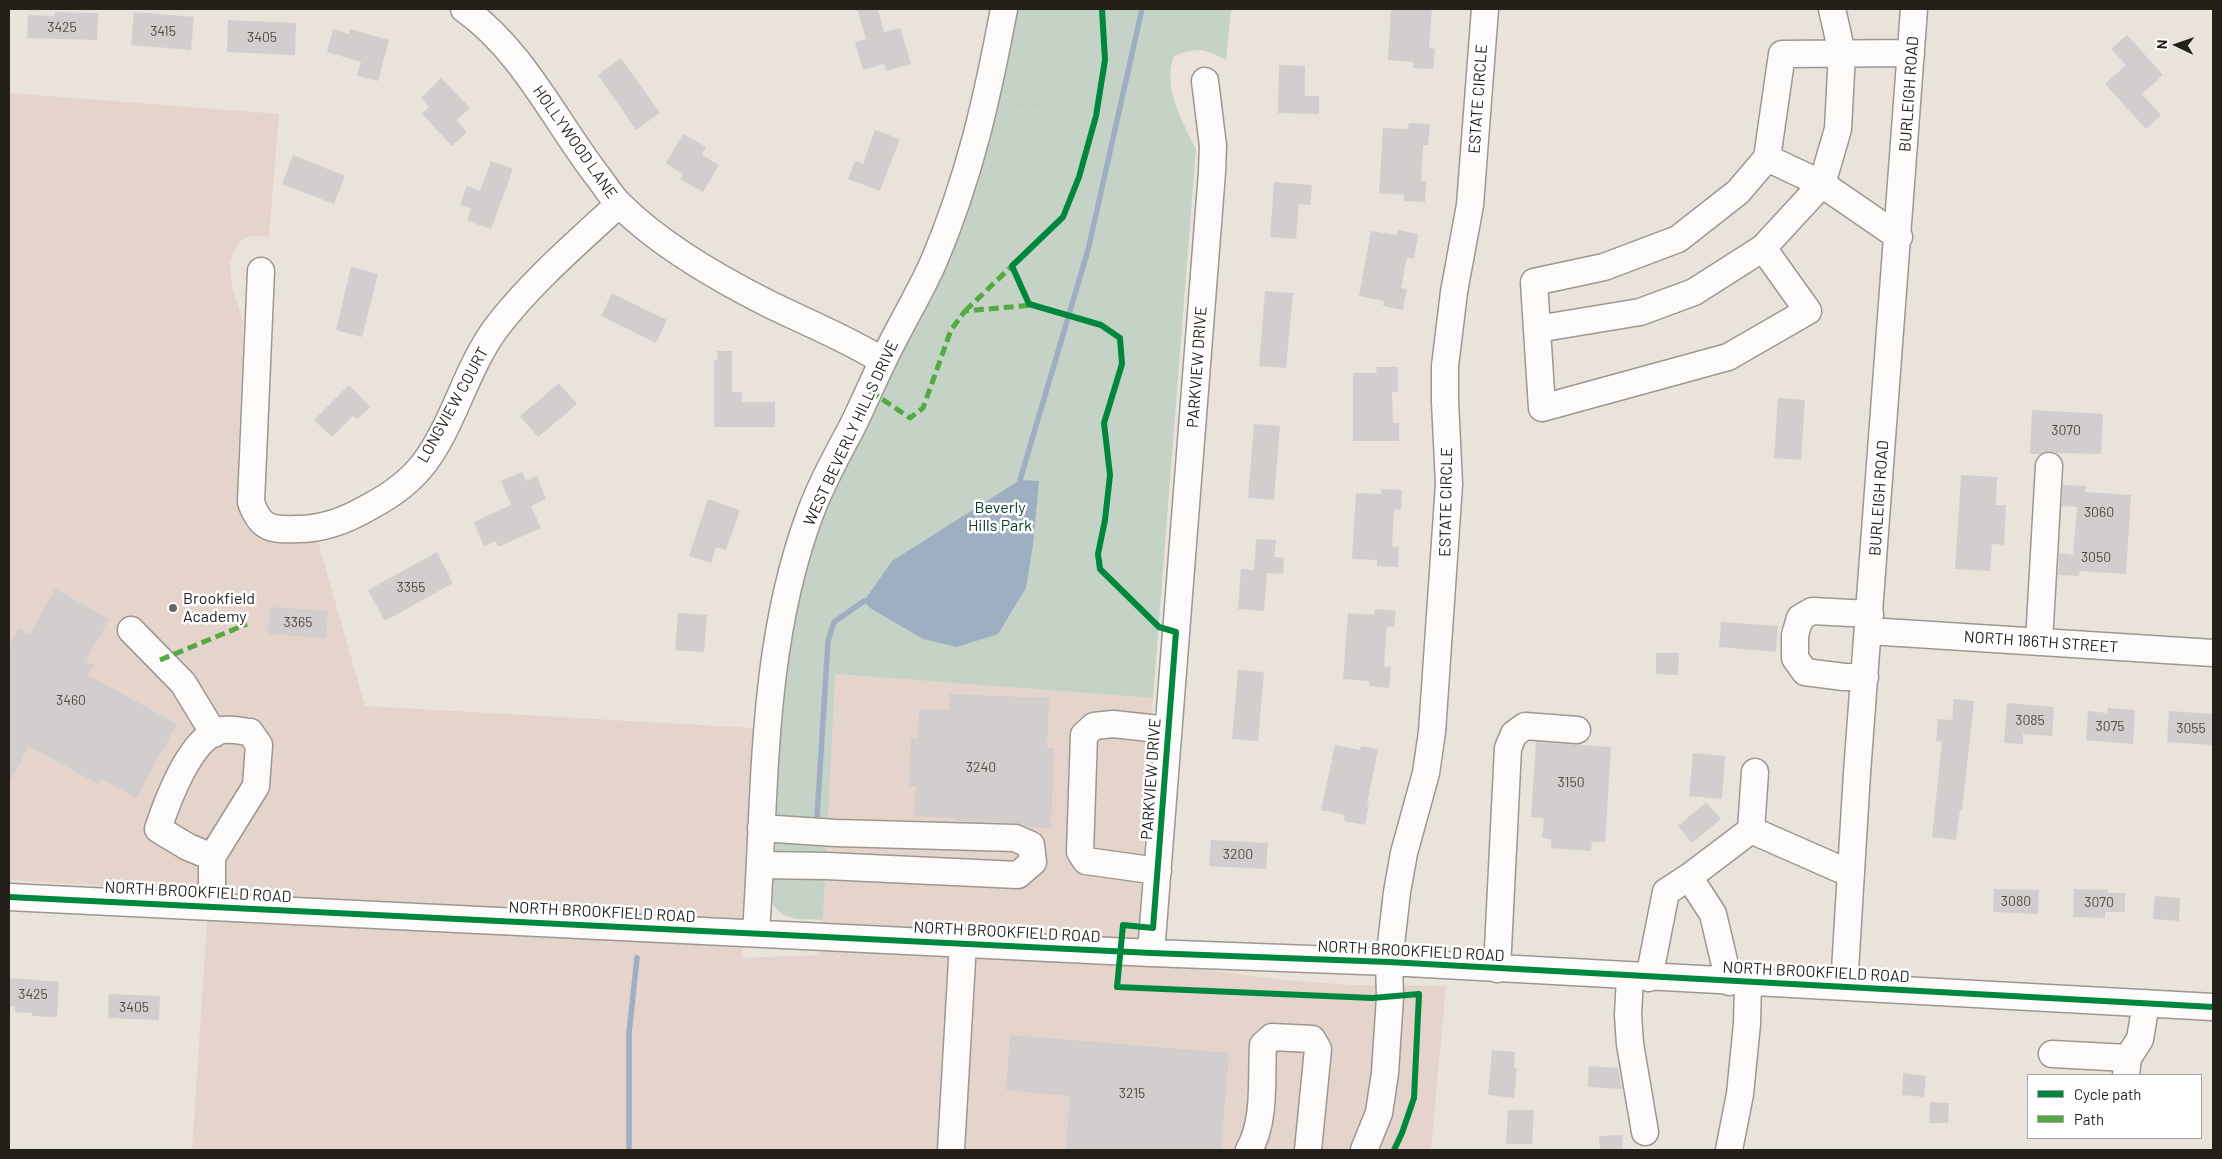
<!DOCTYPE html>
<html>
<head>
<meta charset="utf-8">
<style>
  body { margin:0 }
  #map { position:relative; width:2222px; height:1159px; overflow:hidden; background:#eae3db; font-family:Barlow,sans-serif }
  canvas { display:block }
  .frame { position:absolute; inset:0; border:10px solid #231f19; pointer-events:none }
  .legend { position:absolute; left:2027px; top:1074px; width:175px; height:65px; box-sizing:border-box; background:#fff; border:1px solid #a7a5a3; margin:0; padding:6px 9px; list-style:none; font-size:15px; color:#231f19 }
  .legend li { display:flex; align-items:center; gap:10px; height:25px }
  .legend b { width:25px; border:1px solid #a7a5a3 }
  .north { position:absolute; left:2152px; top:20px; width:50px; height:50px; -webkit-text-stroke:4px #fff; paint-order:stroke; rotate:273deg; font-size:14px; font-weight:700; line-height:20px; text-align:center; color:#231f19 }
  .north::after { content:''; display:block; margin:auto; width:18px; height:22px; background:#231f19; clip-path:polygon(50% 0,100% 100%,50% 72%,0 100%) }
</style>
</head>
<body>
<div id="map">
<canvas width="2222" height="1159"></canvas>
<div class="frame"></div>
<ul class="legend">
<li><b style="height:6px;background:#00873e"></b>Cycle path</li>
<li><b style="height:6px;background:#53aa42"></b>Path</li>
</ul>
<div class="north">N</div>
</div>
<script>
const context = document.querySelector('canvas').getContext('2d');
context.lineJoin = 'round';
function paint(path, color) {
  context.fillStyle = color;
  context.fill(path, 'evenodd');
}
function strokePath(path, color, width, dash) {
  context.strokeStyle = color;
  context.lineWidth = width;
  context.lineCap = dash ? 'butt' : 'round';
  context.setLineDash(dash || []);
  context.stroke(path);
}
function label(font, color, halo, rows, align = 'center') {
  context.font = font + ' Barlow,sans-serif';
  context.lineWidth = 5;
  context.setLineDash([]);
  context.textBaseline = 'middle';
  context.strokeStyle = halo;
  context.fillStyle = color;
  for (const [text, x, y, turn = 0] of rows) {
    context.save();
    context.translate(x, y);
    context.rotate((+turn || 0) * Math.PI / 180);
    context.textAlign = isNaN(turn) ? turn : align;
    if (halo) context.strokeText(text, 0, 0);
    context.fillText(text, 0, 0);
    context.restore();
  }
}
paint(new Path2D(`
  M9,93L279,114L269,237L252,236L243,239L236,247L230,264L232,285L242,319L243,339L238,455L239,510L245,526L255,535L267,540L287,542L317,538L365,706L753,728L742,958L820,955L834,674L1153,698L1137,961L1284,980L1352,985L1446,986L1431,1150H192L209,892L9,880Z`), '#e4d4cc');
paint(new Path2D(`
  M1011,9H1231L1226,60C1206,49 1196,47 1174,56C1162,87 1182,121 1196,149L1153,698L835,674L823,920C804,919 783,922 772,903L777,826L767,811L778,687L810,531L897,354Z`), '#c5d3c7');
paint(new Path2D(`
  M1020,480L1039,481L1033,545L1026,588L998,634L957,647L923,639L870,608L864,601L892,561Z`), '#9eafc2');
strokePath(new Path2D(`
  M1020,480L1088,250L1142,9
  M817,817L828,641L834,622L864,601
  M629,1150V1033L637,958`), '#9eafc2', 5.5);
paint(new Path2D(`
  M857,9H878L884,32L900,28L911,64L886,71L884,64L863,70L855,42L866,39Z
  M1391,9H1432L1429,48L1435,49L1433,69L1413,68V62L1388,60Z
  M55,12L98,13L97,40L27,38L28,15L55,16Z
  M134,12L194,17L191,50L131,45Z
  M228,20L296,23L295,55L227,52Z
  M333,29L349,34L350,29L389,40L378,81L357,76L361,62L327,52Z
  M2127,35L2163,75L2142,94L2161,115L2146,129L2105,84L2126,65L2111,49Z
  M621,58L660,113L636,130L598,75Z
  M1279,65L1305,66V96H1319V114L1278,113Z
  M441,78L470,108L456,120L467,132L452,146L422,114L429,107L421,98Z
  M1409,123L1430,124L1428,145H1423L1421,181H1426L1425,202L1404,201V195L1379,193L1383,128L1408,129Z
  M875,130L900,139L880,191L848,179L855,161L863,164Z
  M683,134L706,147L702,155L719,165L703,192L680,179L683,174L666,163Z
  M293,155L345,176L334,204L282,184Z
  M491,161L513,169L491,229L467,221L471,209L460,205L467,186L480,191Z
  M1274,182L1312,185L1310,205L1299,204L1296,239L1270,237Z
  M1398,230L1418,234L1414,259L1407,257L1401,288L1407,289L1403,310L1383,306L1384,301L1359,296L1371,231L1396,235Z
  M351,267L378,274L362,337L336,330Z
  M1265,291L1293,293L1286,368L1259,366Z
  M612,293L667,320L656,343L601,316Z
  M717,351H732V392H742V402H775V427H714V360H718Z
  M1376,367H1398V392H1392L1393,423H1399V441H1353V373H1377Z
  M559,383L577,404L538,437L520,416Z
  M349,385L370,407L357,419L353,416L332,437L314,420Z
  M1778,398L1805,400L1801,460L1774,458Z
  M2032,410L2103,414L2101,454L2056,453L2049,451L2040,454H2030Z
  M1254,424L1280,426L1274,500L1248,498Z
  M522,472L526,481L537,476L546,499L531,506L541,528L498,547L496,541L484,546L474,522L511,505L501,481Z
  M1961,475L1997,477L1996,505H2006L2004,545L1992,544L1990,571L1955,569Z
  M2063,485L2086,486L2085,492L2131,495L2126,574L2080,571L2079,576L2058,575L2059,553L2073,555L2077,507L2062,506Z
  M1381,489L1402,490L1401,510L1394,509L1392,546L1399,547L1398,567L1377,566V560L1352,559L1356,493L1381,494Z
  M708,499L740,510L726,550L716,547L711,563L689,556Z
  M1256,539L1276,540L1274,557L1284,558L1283,574L1267,573L1264,611L1238,609L1241,569L1254,570Z
  M437,552L453,583L385,621L368,590Z
  M55,589L109,619L86,661L94,665L88,675L177,724L136,798L101,779L98,784L29,746L9,783V646L18,628L30,635Z
  M270,607L328,611L326,638L268,634Z
  M1375,609L1396,611L1394,627L1387,626L1384,666L1391,667L1389,688L1369,686V681L1343,679L1348,613L1374,615Z
  M678,613L707,615L704,652L675,650Z
  M1721,622L1778,626L1776,652L1719,647Z
  M1656,653H1679L1678,675L1656,674Z
  M1238,670L1264,672L1258,741L1232,739Z
  M949,694L1049,698L1047,748H1054L1051,828L1027,827L1015,823L955,821V818L914,816L916,786H909L911,738L918,739L919,709L949,710Z
  M1954,699L1974,701L1962,810H1960L1956,840L1932,837L1942,742L1936,741L1938,719L1952,720Z
  M2007,703L2054,707L2052,736L2023,734V744L2004,743Z
  M2108,708L2135,710L2133,744L2086,740L2088,711L2107,713Z
  M2169,711L2213,714V745L2167,742Z
  M1536,742L1611,747L1605,842H1592L1591,851L1551,848V839L1542,838L1544,818L1531,817Z
  M1335,745L1360,750L1361,746L1378,749L1367,804H1369L1365,825L1344,821L1345,815L1321,810Z
  M1693,753L1725,756L1722,799L1689,796Z
  M1706,802L1721,819L1692,843L1678,826Z
  M1211,840L1268,843L1266,869L1209,866Z
  M1994,889L2039,890L2038,914L1993,912Z
  M2074,889L2108,890V893H2125V912H2105V918L2073,917Z
  M2155,896L2180,898L2179,921L2153,919Z
  M9,978L59,982L57,1017L32,1016V1013L15,1012V1006H9Z
  M109,994L160,996L159,1020L108,1018Z
  M1010,1035L1229,1053L1221,1150H1066L1070,1096L1006,1090Z
  M1492,1050L1515,1052L1514,1068H1517L1514,1098L1488,1095Z
  M1589,1066L1618,1068L1622,1089L1588,1087Z
  M1903,1073L1926,1076L1924,1097L1902,1095Z
  M1930,1102L1949,1103L1948,1123H1929Z
  M1508,1110H1534L1532,1144H1506Z
  M1622,1135L1623,1150H1600L1599,1136Z`), '#d2cecd');
const minor = new Path2D(`
  M464,9C522,50 554,119 596,174C604,184 611,196 619,204C660,245 719,279 771,305C808,323 848,339 883,361
  M1767,158L1822,184L1838,129L1842,53L1832,9
  M1899,237L1822,184L1763,248L1808,311L1728,357L1542,408L1534,282L1604,267L1678,239L1738,192L1767,158L1782,54L1911,53
  M261,271L251,502C260,529 271,530 298,529C324,529 347,520 369,507C390,496 411,481 425,462C455,421 466,369 496,328C531,282 577,243 619,204
  M1537,329L1640,312L1694,292L1763,248
  M131,630L183,683L214,734
  M1869,631L2213,653
  M2039,642L2049,466
  M1865,677H1844L1805,672L1795,658V635L1800,618L1812,611L1870,614
  M1751,830L1755,772
  M212,857L188,847L158,829C167,802 189,741 218,731C226,728 241,731 250,732L259,745L256,786L212,857V907
  M760,865L826,866L1018,875L1033,862L1031,845L1015,838L836,833L761,828
  M1158,871L1086,861L1080,852L1084,735L1094,726L1113,724L1168,730
  M1689,877L1751,830L1851,874
  M9,897L1151,953L1389,962L2213,1007
  M756,932C766,791 760,649 810,514C821,484 837,455 852,427C863,405 872,383 883,361C899,327 919,295 934,261C970,176 987,99 1004,9
  M1151,953L1212,172L1213,146L1205,81
  M1497,969L1508,748L1514,734L1525,726L1577,730
  M1630,977L1628,1015L1630,1044L1645,1132
  M1649,978L1666,892L1689,877L1713,914L1729,982
  M1844,987L1857,773L1914,9
  M2052,1054L2128,1058
  M2126,1075L2128,1058L2140,1039L2146,1003
  M951,1150L963,943
  M1249,1150C1266,1120 1261,1080 1263,1045L1272,1037L1312,1039L1318,1049L1308,1150
  M1364,1150L1379,1113L1385,1073L1390,997L1389,962L1397,892L1404,853L1426,773L1432,732L1449,484L1445,401V366L1454,292L1470,205L1485,9
  M1729,1150L1740,1094L1747,1024L1748,982`);
strokePath(minor, '#9c9791', 29);
strokePath(new Path2D(`
  M1013,105L1060,106
  M1086,152L1060,106L1102,81
  M943,353L965,358`), '#c6c4c0', 3, [1, 4]);
strokePath(minor, '#fcfbfa', 26);
strokePath(new Path2D(`
  M965,311L1014,264
  M870,391L910,418L923,408L951,330L965,311L1033,305
  M160,660L247,624`), '#53aa42', 5, [10, 5]);
strokePath(new Path2D(`
  M1102,9L1105,60L1096,116L1079,177L1063,217L1012,266L1029,304L1101,325L1120,338L1122,364L1104,423L1110,475L1105,520L1098,554L1100,569L1159,627L1176,632L1153,928L1123,925L1117,987L1372,998L1419,994L1414,1098L1402,1133L1394,1150
  M9,897L1151,953L1389,962L2213,1007`), '#00873e', 6);
for (const [x, y, r, color] of [
  [173,608,5,"#69645d"]
]) {
  const dot = new Path2D();
  dot.arc(x, y, r, 0, 2 * Math.PI);
  context.fillStyle = color;
  context.fill(dot);
  strokePath(dot, '#fff', 2);
}
label('14px', '#504c48', null, [
  ["3425",62,27],
  ["3415",163,31],
  ["3405",262,37],
  ["3070",2066,430],
  ["3060",2099,512],
  ["3050",2096,557],
  ["3355",411,587],
  ["3365",298,622],
  ["3460",71,700],
  ["3085",2030,720],
  ["3075",2110,726],
  ["3055",2191,728],
  ["3240",981,767],
  ["3150",1571,782],
  ["3200",1238,854],
  ["3080",2016,901],
  ["3070",2099,902],
  ["3425",33,994],
  ["3405",134,1007],
  ["3215",1132,1093]
]);
label('16px', '#231f19', '#fff', [
  ["BURLEIGH ROAD",1909,94,-86],
  ["ESTATE CIRCLE",1478,99,-86],
  ["HOLLYWOOD LANE",575,142,55],
  ["PARKVIEW DRIVE",1197,367,-86],
  ["LONGVIEW COURT",453,405,-61],
  ["WEST BEVERLY HILLS DRIVE",851,433,-65],
  ["BURLEIGH ROAD",1879,498,-86],
  ["ESTATE CIRCLE",1446,502,-89],
  ["NORTH 186TH STREET",2041,642,4],
  ["PARKVIEW DRIVE",1151,779,-86],
  ["NORTH BROOKFIELD ROAD",198,892,3],
  ["NORTH BROOKFIELD ROAD",602,912,3],
  ["NORTH BROOKFIELD ROAD",1007,932,3],
  ["NORTH BROOKFIELD ROAD",1411,951,3],
  ["NORTH BROOKFIELD ROAD",1816,972,3]
]);
label('16px', '#09422c', '#fff', [
  ["Beverly",1000,508],
  ["Hills Park",1000,526]
]);
label('16px', '#231f19', '#fff', [
  ["Brookfield",183,599],
  ["Academy",183,617]
], 'left');
</script>
</body>
</html>
